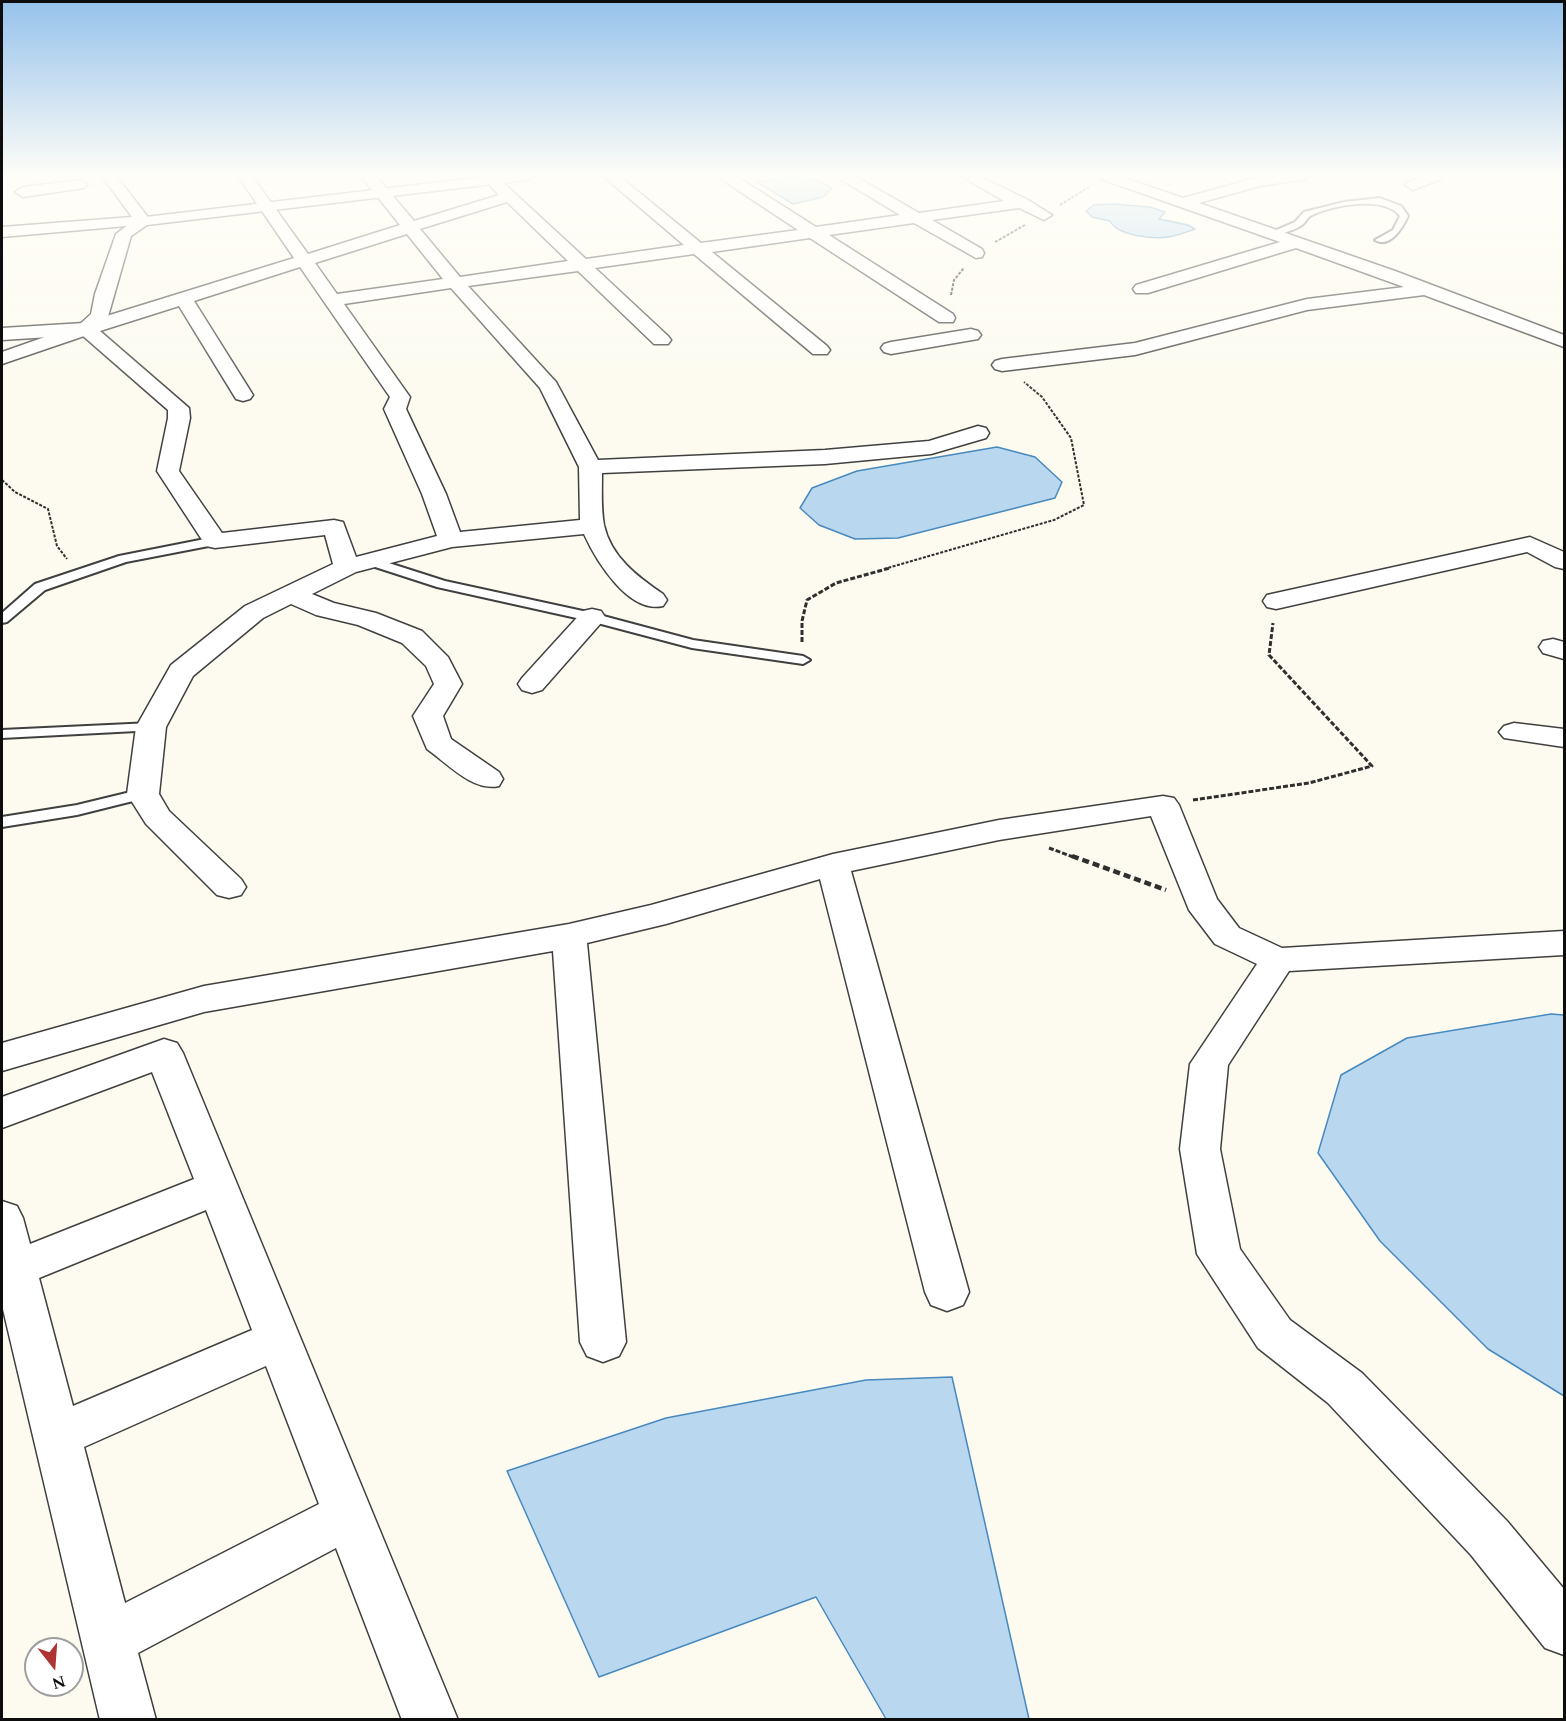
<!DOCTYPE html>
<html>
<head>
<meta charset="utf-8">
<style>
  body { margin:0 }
  #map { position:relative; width:1566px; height:1721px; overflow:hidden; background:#fdfbef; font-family:Spectral,serif }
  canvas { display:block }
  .frame { position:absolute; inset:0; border:3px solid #0d0d0d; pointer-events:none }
  .north { position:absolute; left:24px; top:1637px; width:60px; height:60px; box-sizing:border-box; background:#fff; border:2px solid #9e9e9e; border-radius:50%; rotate:163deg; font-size:16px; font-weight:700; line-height:24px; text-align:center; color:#0d0d0d }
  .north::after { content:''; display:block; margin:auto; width:21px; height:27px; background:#ae3434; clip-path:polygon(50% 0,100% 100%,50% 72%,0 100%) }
</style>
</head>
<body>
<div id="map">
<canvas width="1566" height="1721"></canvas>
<div class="frame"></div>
<div class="north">N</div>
</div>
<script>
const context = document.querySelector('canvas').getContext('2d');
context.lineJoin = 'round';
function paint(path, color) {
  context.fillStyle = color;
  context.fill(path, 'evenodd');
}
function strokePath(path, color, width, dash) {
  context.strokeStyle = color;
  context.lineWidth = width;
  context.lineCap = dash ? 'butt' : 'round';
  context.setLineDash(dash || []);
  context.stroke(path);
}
const water = new Path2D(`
  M792,177L819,181L832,188L823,197L793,204L757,182Z
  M1113,204L1150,207L1165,212L1159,219L1188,225L1195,229C1186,232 1177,236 1168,237C1152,239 1118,236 1110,221L1092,217L1086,211L1094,205Z
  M997,447L1035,457L1062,482L1055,498L898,538L855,539L819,525L800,508L812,488L857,471Z
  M1551,1014L1564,1015V1396L1488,1349L1380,1241L1318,1153L1341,1075L1407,1038Z
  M952,1377L1029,1719H886L816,1597L599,1677L507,1471L666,1418L866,1380Z`);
paint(water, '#b9d8ef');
strokePath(water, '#4889be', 1.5);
const service = new Path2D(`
  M1380,198L1401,206L1408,216C1403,227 1390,249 1375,240L1393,230L1400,216C1384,195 1334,205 1312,215C1307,217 1306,222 1302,225C1294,231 1280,234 1271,236L1267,234L1295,222L1304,212L1344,202Z
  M215,537L221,541L219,544L126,562L45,590L7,622L2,623V613L35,584L119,556Z
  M370,557L445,581L592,613L693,640L803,656L810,660L803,664L692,648L590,621L437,587L366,564L364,561L366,558Z
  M151,723L158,727L156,730L2,738V730Z
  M143,789L151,794L149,797L77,815L2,827V817L77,805Z`);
const minor = new Path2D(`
  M102,176H116L151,221L149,224L2,237V227L132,217Z
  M238,176H252L308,254L400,225L361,176H376L414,221L499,195L481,176H496L586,259L684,245L603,176H619L701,243L798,230L721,179L719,176H736L816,227L900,215L840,179L838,176H855L919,213L1004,201L961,176H979L1028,200L1052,215L1044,220L1019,208L932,220L982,249L984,253L982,257L976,258L914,223L829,235L953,314L955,318L953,322H939L810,238L712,252L827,346L830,350L827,354H813L694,254L595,268L668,336L671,340L668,344H654L578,271L468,286L556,382L598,460L825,450L929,441L978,426L986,428L989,433L986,438L931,454L825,464L602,473C602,490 601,509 604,525C611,557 638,577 663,594L667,600L663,606C629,614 596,561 584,534L452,547L356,572L312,594L334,603L376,613L422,631L448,657L462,684L443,716L451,739L499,772L503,779L499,786C473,792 448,764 427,749L413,716L434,684L426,666L402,643L358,625L316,615L291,604L263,618L193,676L166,727L159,794L169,811L241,879L246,887L241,895L229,898L217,895L146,824L127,794L136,727L171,665L245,606L333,564L325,535L215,548L206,546L157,471L168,418V410L82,335L2,340V328L84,323L294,258ZM507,202L568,261L460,277L420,229ZM407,234L443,279L337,294L315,263ZM300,267L390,397L384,409L422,494L437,536L356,557L343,522L334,520L222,533L179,471L190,418L189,408L100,331L179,306L236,399L243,401L250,399L253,395L194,301ZM451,288L540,388L579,467L580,520L460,532L446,494L406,409L410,397L344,304Z
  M1099,176H1119L1183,198L1259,177L1308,176L1306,179L1260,186L1199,203L1395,271L1564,335V347L1424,295L1307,310L1135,355L1002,371L995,369L992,365L995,361L1002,359L1135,343L1307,299L1404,287L1296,248L1148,293H1136L1133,289L1136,285L1280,242L1101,179Z
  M1424,176H1443L1441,179L1413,190L1405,185L1408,182Z
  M79,180L84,182L87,185L84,188L23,197L15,192L23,187Z
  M971,329L978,331L981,335L978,339L891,354L884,352L881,348L884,344L891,342Z
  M1530,537L1564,552V569L1555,567L1527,552L1276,609L1267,607L1263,601L1267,595L1276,593Z
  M592,609L601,611L605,617L601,623L542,690L532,693L522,690L518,684L522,678L583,611Z
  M1553,639L1564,642V659L1543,653L1539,647L1543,641Z
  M1514,723L1564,729V747L1504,738L1499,732L1504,726Z
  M1163,796L1174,798L1179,805L1217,899L1239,928L1282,948L1564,931V955L1289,971L1228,1065L1220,1149L1240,1249L1290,1320L1362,1373L1507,1521L1564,1589V1655L1545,1648L1471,1555L1328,1403L1258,1348L1197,1254L1180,1149L1190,1064L1257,964L1215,944L1189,910L1151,816L999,840L851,871L969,1292L963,1305L947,1311L931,1305L925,1292L820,879L666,924L587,943L626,1342L619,1356L603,1362L587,1356L580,1342L553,951L204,1012L2,1071V1043L204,986L569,924L651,905L833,854L999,820Z
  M164,1039L177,1043L183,1053L458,1720H402L336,1548L138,1653L156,1720H100L2,1305V1201L17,1206L23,1218L30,1244L194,1179L152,1072L2,1128V1097ZM206,1210L252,1330L73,1406L39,1278ZM266,1366L319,1504L125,1603L84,1447Z`);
const tertiary = new Path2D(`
  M492,176H534L527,180L147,225L131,236L107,320L93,333L2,364V352L79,325L91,314L95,294L116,234L137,218Z`);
strokePath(service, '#404040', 4);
strokePath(minor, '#404040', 3);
strokePath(tertiary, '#404040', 3);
strokePath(new Path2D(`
  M1060,205L1089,187
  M995,242L1025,225
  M951,295L954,280L964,268
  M2,480L15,492L48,509L57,546L67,559
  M884,569L1054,520L1084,505L1071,438L1042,397L1024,382`), '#2f2f2f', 2, [3, 1.5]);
strokePath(new Path2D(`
  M802,642V621L807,600L836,583L890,568
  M1193,800L1309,783L1372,766L1269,655L1273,623
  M1049,848L1076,858`), '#2f2f2f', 3, [5, 2]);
strokePath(new Path2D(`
  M1072,856L1166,890`), '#2f2f2f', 4.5, [7, 4]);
paint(service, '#fff');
paint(minor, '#fff');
paint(tertiary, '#fff');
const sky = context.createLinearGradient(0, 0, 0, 416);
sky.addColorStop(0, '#95c2eb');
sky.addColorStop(0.42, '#fefdf8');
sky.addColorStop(1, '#fefdf800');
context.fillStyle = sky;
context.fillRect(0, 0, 1566, 416);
</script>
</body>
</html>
